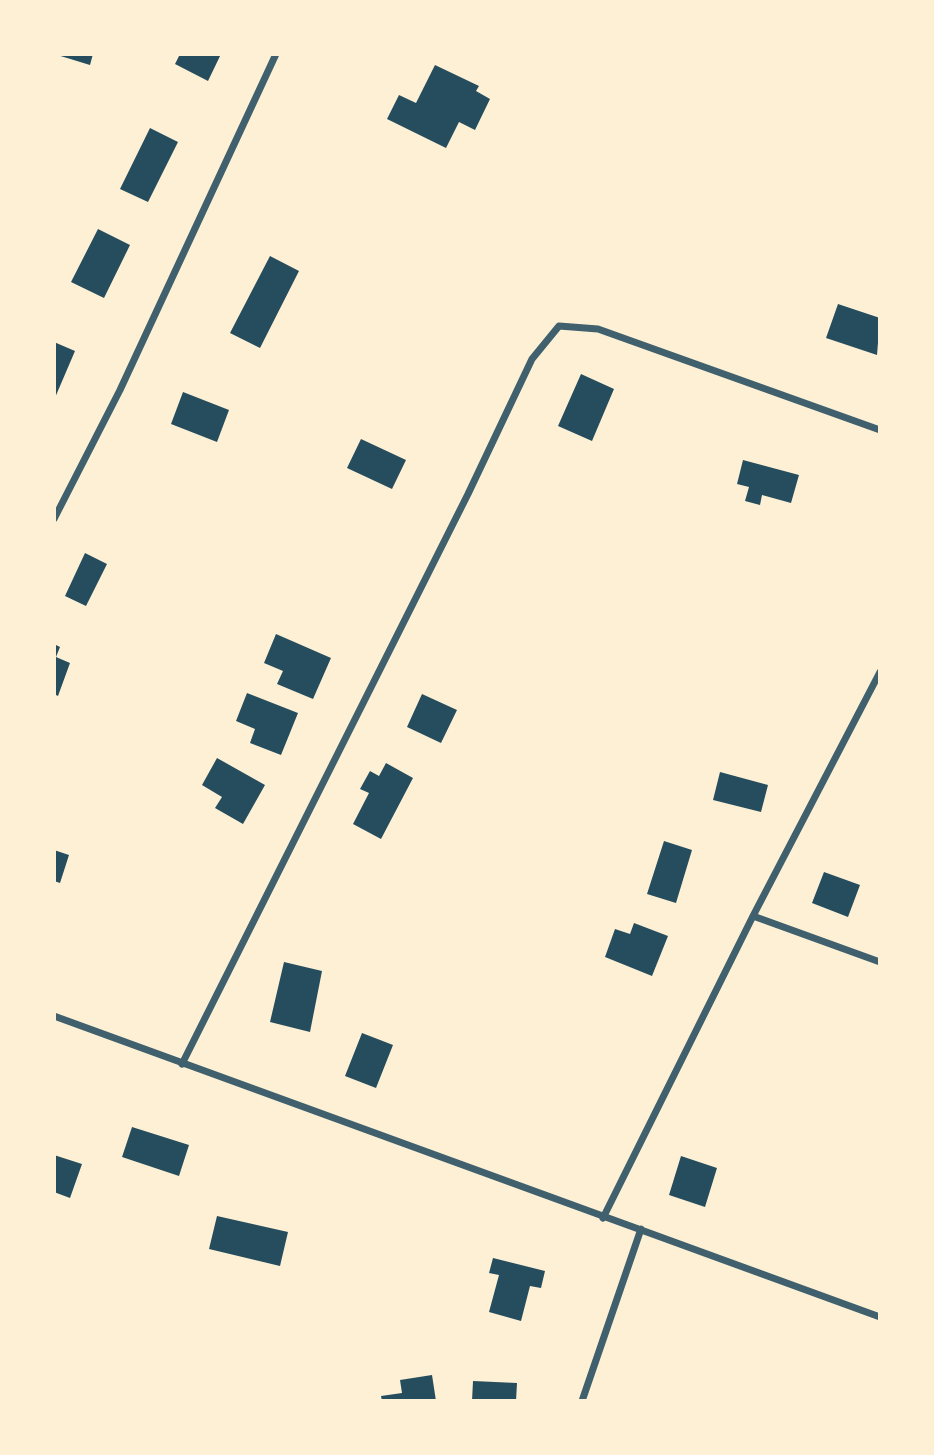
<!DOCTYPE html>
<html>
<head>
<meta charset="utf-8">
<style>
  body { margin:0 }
  #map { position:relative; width:934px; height:1455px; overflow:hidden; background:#fdf0d5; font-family:"Source Sans 3",sans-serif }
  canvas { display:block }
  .frame { position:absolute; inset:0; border:56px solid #fdf0d5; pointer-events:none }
</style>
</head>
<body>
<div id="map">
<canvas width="934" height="1455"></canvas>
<div class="frame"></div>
</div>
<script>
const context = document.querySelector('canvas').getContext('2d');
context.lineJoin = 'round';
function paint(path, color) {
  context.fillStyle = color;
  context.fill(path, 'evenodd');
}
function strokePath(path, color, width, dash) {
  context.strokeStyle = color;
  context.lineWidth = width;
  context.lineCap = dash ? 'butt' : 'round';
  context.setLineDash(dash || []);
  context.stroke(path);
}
paint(new Path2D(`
  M54,54H93L90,65Z
  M180,54H221L208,81L175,64Z
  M435,65L479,86L476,91L490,99L475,130L459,122L446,148L387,119L399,95L416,103Z
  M150,128L178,142L148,202L120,189Z
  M98,229L130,245L104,298L71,282Z
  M270,256L299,271L260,348L230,333Z
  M838,304L880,318L877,355L826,338Z
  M54,342L75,351L54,400Z
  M581,374L614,389L592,441L558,426Z
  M183,392L229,410L217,442L171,424Z
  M361,439L406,460L392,489L347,468Z
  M743,460L799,475L791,503L762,495L760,505L745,501L749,487L737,484Z
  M85,553L107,564L86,606L65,596Z
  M276,634L331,658L313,699L277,684L283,671L264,663Z
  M54,644L60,647L56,657L70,663L58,696L54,694Z
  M247,693L298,713L281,755L250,743L255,729L236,721Z
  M422,694L457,710L441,743L407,727Z
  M217,758L265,785L243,824L215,808L222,797L202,785Z
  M386,763L413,778L381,839L353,824L369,793L360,789L370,771L379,776Z
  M720,772L768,785L761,812L713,800Z
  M664,841L692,850L676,903L647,894Z
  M54,850L69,855L60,883L54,881Z
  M824,872L860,885L848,917L812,903Z
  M634,923L668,936L652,976L605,957L615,929L630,934Z
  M284,962L322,971L310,1032L270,1022Z
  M362,1033L393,1045L376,1088L345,1076Z
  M132,1127L189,1145L179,1176L122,1157Z
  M54,1155L82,1164L70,1198L54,1192Z
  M681,1156L717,1168L705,1207L669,1195Z
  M217,1216L288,1232L280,1266L209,1249Z
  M493,1258L545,1271L541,1288L530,1286L521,1321L489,1312L499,1275L489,1273Z
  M432,1375L436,1401H382L381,1396L402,1393L400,1380Z
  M473,1381L517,1383L516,1401H472Z`), '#264d5e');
strokePath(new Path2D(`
  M54,519L120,390L276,54
  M753,916L880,962
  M54,1016L880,1317
  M182,1064L468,494L532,359L559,326L598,329L880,430
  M603,1218L753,916L880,672
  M582,1401L641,1229`), '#3f606c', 7);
</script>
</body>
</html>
